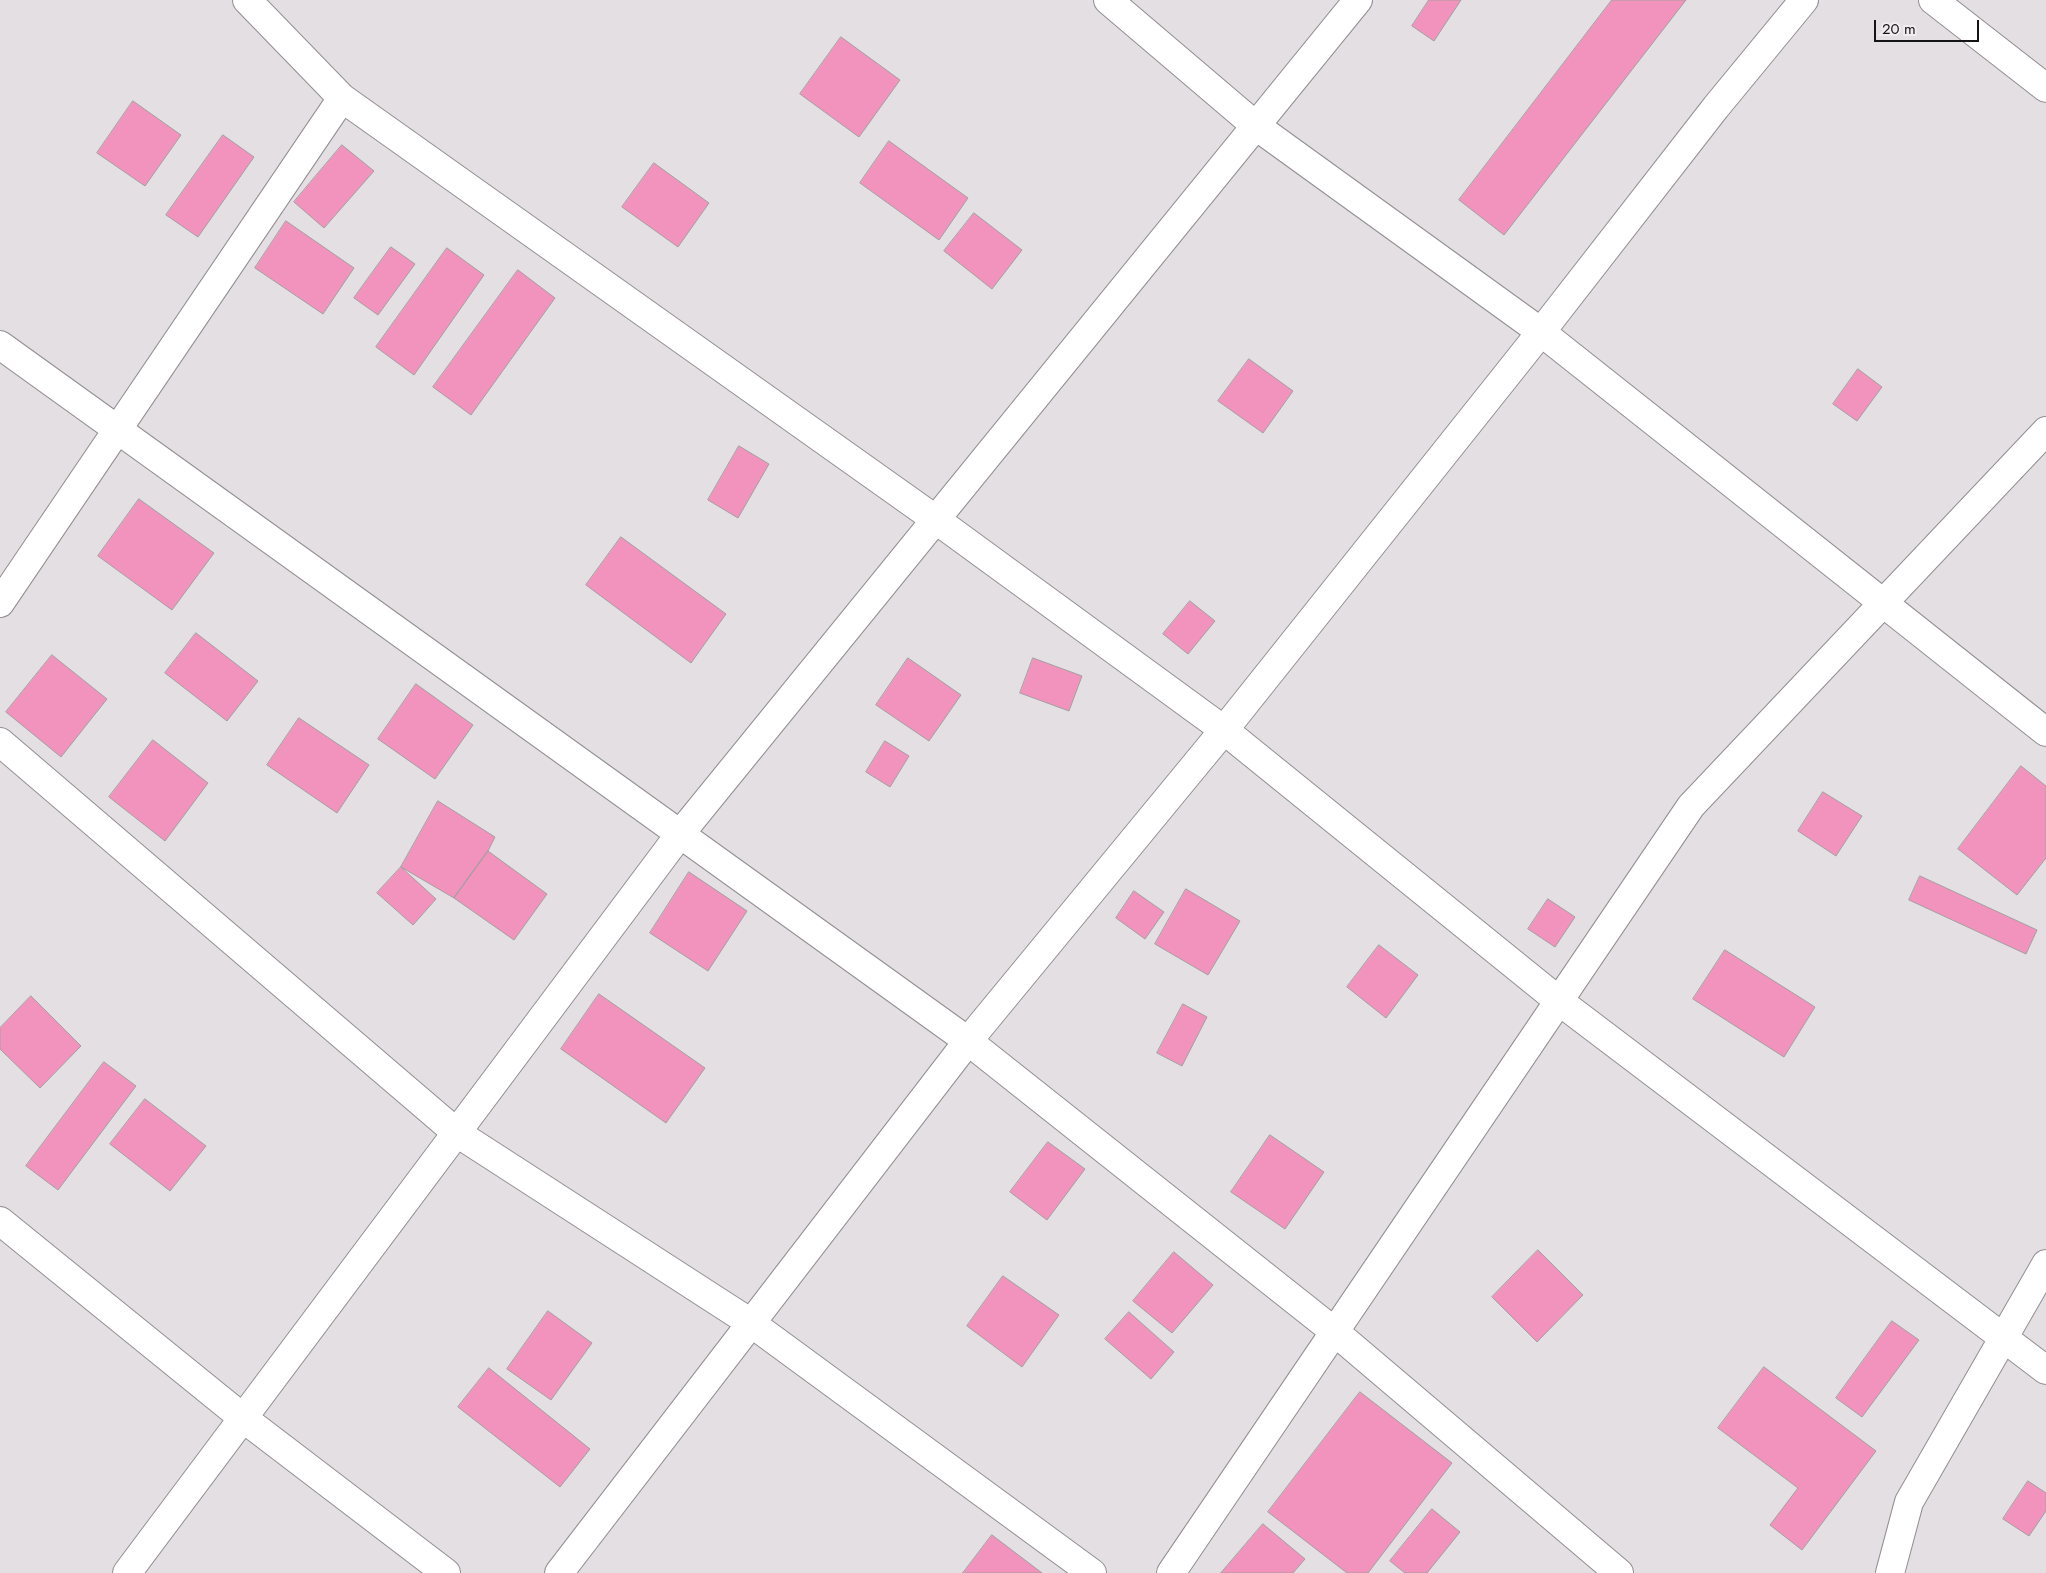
<!DOCTYPE html>
<html>
<head>
<meta charset="utf-8">
<style>
  body { margin:0 }
  #map { position:relative; width:2046px; height:1573px; overflow:hidden; background:#e3dfe2; font-family:Jost,sans-serif }
  canvas { display:block }
  .scale { position:absolute; left:1874px; top:20px; width:105px; height:22px; box-sizing:border-box; border:2px solid #151415; border-top:0; padding-left:6px; font-size:15px; line-height:18px; white-space:nowrap; color:#151415; -webkit-text-stroke:4px #f0ecef; paint-order:stroke }
</style>
</head>
<body>
<div id="map">
<canvas width="2046" height="1573"></canvas>
<div class="scale">20 m</div>
</div>
<script>
const context = document.querySelector('canvas').getContext('2d');
context.lineJoin = 'round';
function paint(path, color) {
  context.fillStyle = color;
  context.fill(path, 'evenodd');
}
function strokePath(path, color, width, dash) {
  context.strokeStyle = color;
  context.lineWidth = width;
  context.lineCap = dash ? 'butt' : 'round';
  context.setLineDash(dash || []);
  context.stroke(path);
}
const building = new Path2D(`
  M1429,0H1461L1434,41L1412,26Z
  M1612,0H1686L1504,235L1459,200Z
  M841,37L900,80L859,137L800,94Z
  M133,101L181,135L145,186L97,153Z
  M223,135L254,157L198,237L166,215Z
  M889,141L968,198L939,240L860,183Z
  M342,145L374,171L324,228L294,202Z
  M654,163L709,203L678,247L622,207Z
  M974,213L1022,250L992,289L944,251Z
  M286,221L354,268L323,314L255,268Z
  M391,247L415,264L378,315L354,298Z
  M447,248L484,275L414,375L376,347Z
  M518,270L555,298L471,415L433,387Z
  M1249,359L1293,391L1263,433L1218,401Z
  M1858,369L1882,387L1857,421L1833,404Z
  M739,446L769,464L738,518L708,500Z
  M139,499L214,553L172,610L98,556Z
  M621,537L726,614L691,663L586,585Z
  M1190,601L1215,621L1188,654L1163,634Z
  M196,633L258,681L227,721L165,673Z
  M52,655L107,699L61,757L6,712Z
  M908,658L961,695L929,741L876,705Z
  M1033,658L1082,676L1069,711L1020,693Z
  M416,684L473,725L435,779L378,739Z
  M299,718L369,765L337,813L267,765Z
  M153,740L208,783L165,841L109,797Z
  M885,741L909,756L890,787L866,772Z
  M2021,766L2046,786V858L2017,895L1958,849Z
  M1823,792L1862,816L1836,856L1798,831Z
  M438,801L495,837L488,851L454,898L401,867Z
  M488,851L547,894L514,940L454,898Z
  M401,867L436,899L413,925L377,893Z
  M689,872L747,911L708,971L650,933Z
  M1920,876L2037,930L2026,954L1909,900Z
  M1186,889L1240,921L1208,975L1155,944Z
  M1134,891L1164,912L1145,939L1116,918Z
  M1548,899L1575,917L1555,947L1528,929Z
  M1379,945L1418,975L1386,1018L1347,987Z
  M1725,950L1815,1007L1784,1057L1693,999Z
  M599,994L705,1068L666,1123L561,1049Z
  M31,996L81,1046L40,1088L0,1049V1028Z
  M1183,1004L1207,1017L1182,1066L1157,1053Z
  M104,1062L136,1086L58,1190L26,1166Z
  M145,1099L206,1146L170,1191L110,1144Z
  M1270,1135L1324,1172L1285,1229L1231,1192Z
  M1048,1142L1085,1169L1047,1220L1010,1192Z
  M1538,1250L1583,1295L1537,1342L1492,1297Z
  M1174,1252L1213,1285L1172,1333L1133,1301Z
  M1003,1276L1059,1315L1022,1367L967,1326Z
  M548,1311L592,1343L551,1400L507,1369Z
  M1129,1312L1174,1352L1151,1379L1105,1339Z
  M1892,1321L1919,1340L1862,1417L1836,1398Z
  M1764,1367L1876,1451L1802,1550L1770,1525L1798,1488L1718,1428Z
  M489,1368L590,1449L560,1487L458,1407Z
  M1360,1392L1452,1463L1368,1573H1347L1268,1512Z
  M2028,1481L2046,1493V1511L2029,1536L2003,1519Z
  M1432,1509L1460,1532L1427,1573H1405L1390,1561Z
  M1263,1524L1305,1559L1293,1573H1221Z
  M992,1535L1042,1573H963Z`);
paint(building, '#f293bd');
strokePath(building, '#a39ea0', 1);
const street = new Path2D(`
  M247,0L342,98L935,519L1224,730L1559,1001L2046,1370
  M1108,0L1256,126L1541,332L2046,732
  M0,345L968,1041L1335,1332L1619,1573
  M0,603L342,98
  M0,742L457,1133L751,1323L1092,1573
  M0,1221L243,1418L446,1573
  M127,1573L680,834L1358,0
  M1171,1573L1691,806L2046,431
  M1890,1573L1909,1502L2046,1264`);
const secondary = new Path2D(`
  M559,1573L968,1041L1224,730L1541,332L1716,107L1804,0`);
const highway = new Path2D(`
  M1933,0L2046,88`);
strokePath(street, '#928e91', 30);
strokePath(secondary, '#928e91', 30);
strokePath(highway, '#928e91', 30);
strokePath(street, '#fff', 28);
strokePath(secondary, '#fff', 28);
strokePath(highway, '#fff', 28);
</script>
</body>
</html>
